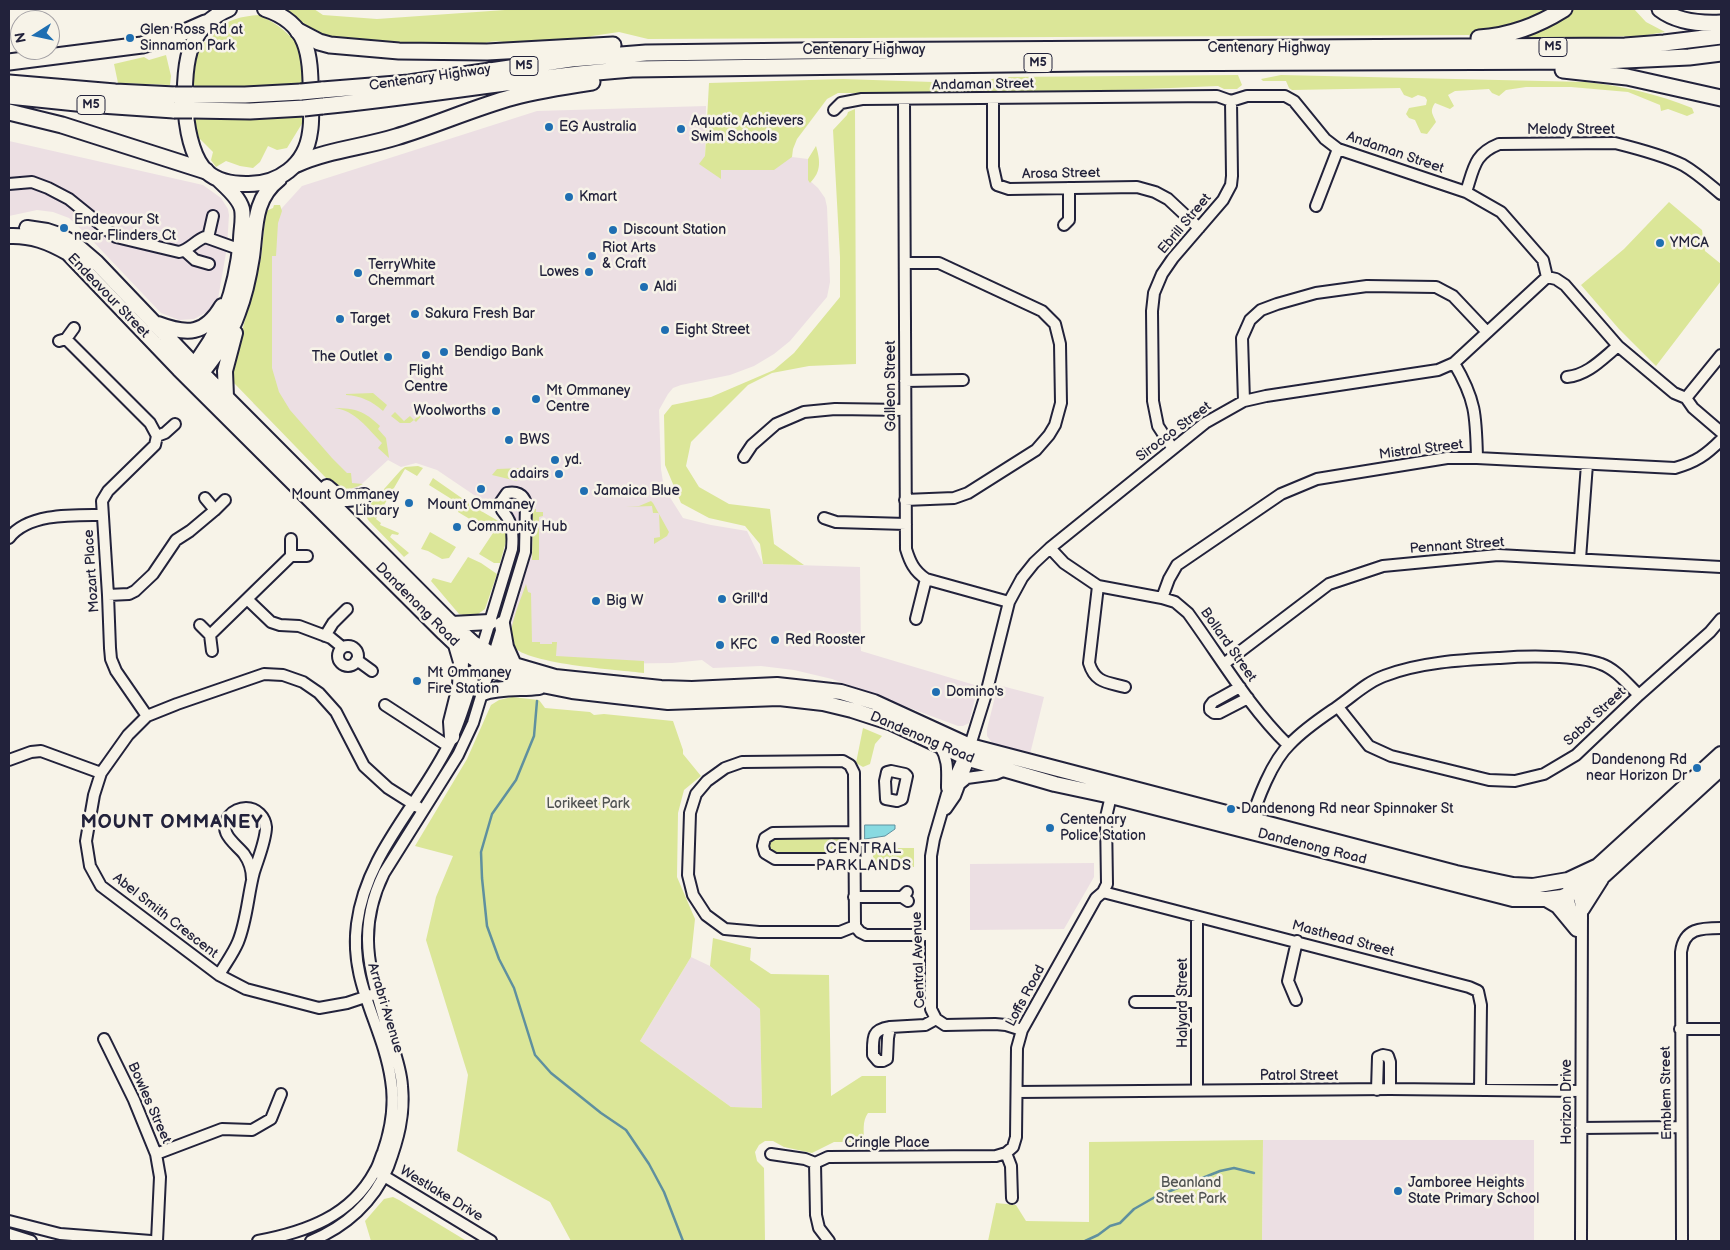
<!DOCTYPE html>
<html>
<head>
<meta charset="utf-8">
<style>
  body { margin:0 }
  #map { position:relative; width:1730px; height:1250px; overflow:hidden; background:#f7f3e8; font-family:"Balsamiq Sans",sans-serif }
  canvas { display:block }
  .frame { position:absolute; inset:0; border:10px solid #22223b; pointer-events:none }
  .north { position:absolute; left:10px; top:10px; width:50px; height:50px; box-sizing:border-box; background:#f7f3e8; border:1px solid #a29fa3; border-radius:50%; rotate:260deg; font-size:14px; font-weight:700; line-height:20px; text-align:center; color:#22223b }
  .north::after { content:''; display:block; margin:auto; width:18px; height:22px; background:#1f6fb2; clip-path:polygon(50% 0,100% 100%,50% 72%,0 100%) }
</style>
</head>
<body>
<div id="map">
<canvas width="1730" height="1250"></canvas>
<div class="frame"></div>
<div class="north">N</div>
</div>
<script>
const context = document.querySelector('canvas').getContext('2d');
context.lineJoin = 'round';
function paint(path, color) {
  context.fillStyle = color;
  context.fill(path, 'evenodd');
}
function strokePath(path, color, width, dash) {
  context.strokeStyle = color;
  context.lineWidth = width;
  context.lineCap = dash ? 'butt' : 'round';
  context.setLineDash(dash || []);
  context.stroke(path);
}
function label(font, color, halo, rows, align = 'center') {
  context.font = font + ' "Balsamiq Sans",sans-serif';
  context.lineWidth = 5;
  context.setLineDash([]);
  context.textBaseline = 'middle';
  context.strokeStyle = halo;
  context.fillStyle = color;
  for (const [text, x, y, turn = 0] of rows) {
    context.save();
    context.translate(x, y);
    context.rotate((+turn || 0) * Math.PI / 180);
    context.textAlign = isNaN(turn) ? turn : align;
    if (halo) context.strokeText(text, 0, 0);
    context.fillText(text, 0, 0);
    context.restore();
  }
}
paint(new Path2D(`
  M706,106L705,156L792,157L808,159L809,180L818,188L825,198L827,207L830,282L827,297L790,341L774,354L754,366L730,375L681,385L673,388L668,394L659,410L661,469L664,488L683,518L711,525L747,531L763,564L860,567L861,651L978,686L969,723L963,726H958L832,679L794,670L761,666L713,668L702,660L672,663L588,664L533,654L514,643L510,628L515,607L496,600L509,537L505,523L498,513L477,497L437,470L416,463L401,467L388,460L354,491H341L253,403L272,219L302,186L537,111Z
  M9,141L203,185L221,198L228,209L229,215L227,247L218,299L207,312L194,319L179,320L161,313L85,233L69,218L53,212L37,210L9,216Z
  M998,685L1044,697L1030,754L993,744L987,736V729Z
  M1094,863V877L1064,929L970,930V864Z
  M691,957L710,966L760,1009L762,1108L731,1107L640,1041Z
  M1263,1140H1534V1241H1262Z`), '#ecdfe3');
paint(new Path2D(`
  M285,9H314L323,15L377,19L519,9H1556L1501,32L1471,35L648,39L619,32L592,36L577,42L510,45C497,37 485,44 471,46C466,47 461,47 455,47L329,40L311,29Z
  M1571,9H1634L1646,22L1665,32L1641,36L1507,39Z
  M259,15C276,23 294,35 301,53C305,62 304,75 305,84L196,89L191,78L197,48L201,43L207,42L212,46L214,42L212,37L214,31C228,20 241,16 259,15Z
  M166,55L171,76L170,85L118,83L114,64L144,57L149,60Z
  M1238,75L1242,85L1237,89H1224L1218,86C1091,92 965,93 838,93L827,99L797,139L793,149L792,157L774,170H721V179L699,164L705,156L709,83L843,79L963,83L1006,77Z
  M1281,75L1586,82C1623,86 1657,94 1692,108L1694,113L1687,116L1668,109L1661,111L1660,105L1628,92L1571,87H1526L1506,90L1499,96L1492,93L1489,89L1455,91L1448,95L1454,106L1450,109L1435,103C1429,112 1433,114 1436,122L1427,134L1421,133L1415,120L1409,118L1406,114L1409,108L1426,105L1427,100L1425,97L1418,95L1412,98L1404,95L1400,88L1292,90L1289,88L1286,81H1263L1261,79Z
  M855,109L856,364L809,366L772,373L748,385L691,442L686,466L699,487L729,504L770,509L774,544L804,565L763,564L760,544L745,526L709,518L681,503L665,465L664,415L672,405L711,397L774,370L794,353L840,297V257L833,130L847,115L848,112Z
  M305,112L303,122L287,148L277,150L268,146L260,162L253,168L240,166L226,161L216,167L211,160L213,152L193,132L190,116Z
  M816,146C820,160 822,171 810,183L808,180V159Z
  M1669,202L1702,230L1705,251L1721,264V281L1656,366L1619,329L1581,285L1624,249Z
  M274,205H280L282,211L278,223L276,256H272V368L279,392L290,410L332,458L347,473H351L352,483L363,484C347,492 340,491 327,479L234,383L232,370L261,258L266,211L273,208Z
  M373,393L387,405L383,411C372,401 361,396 346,395V394Z
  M422,405L427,410L416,422L414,420L410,423H400L391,416L395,412L404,421L410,416L414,420L423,411L419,406Z
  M334,408C356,408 364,411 380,426L378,429L386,438L389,458L378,448L382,443C368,429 355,410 334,408Z
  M418,466L423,468L417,476L405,469L376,519L381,523L380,525L399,533L398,535L392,534L390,537L409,553L404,557L369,521C365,516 366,512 368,507L401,470L405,467Z
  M523,468L517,477L518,479L517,481L492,475L497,469Z
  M433,478L476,508L500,522L505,527L507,538L500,563H494L479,554L493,533L458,512L461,505L429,485Z
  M651,501L653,503L669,532L667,536L654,544V538L660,537L659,513H653L652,506L626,507L639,506Z
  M534,509H536V512H543V516L539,517V560H532L533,519L531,513Z
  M430,532L456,547L449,558L442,559L428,551L421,549Z
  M468,557L481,563L497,574L485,609L478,614L468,616L459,614L431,581L433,578L451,583Z
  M526,584L528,592L531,593L532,642H540V644H552V642H557L556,656L644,661V673C622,670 519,664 512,644C507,630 521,599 526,584Z
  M512,697L539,700L545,708L590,712L594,715L604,714L673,721L683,750V754L701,776L684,790L678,813L677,877L695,919L691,957L640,1041L731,1107L762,1108L760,1009L710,966L713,938L751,948L750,960L771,974L829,975L831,1096L862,1076H886V1113H868C862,1121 864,1132 864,1142H834L812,1153L784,1147L773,1141H765L759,1145L755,1152L757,1161L764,1168L765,1241H571L550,1202L457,1151L468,1075L426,940L436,897L453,856L415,846L467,759L491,705L499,700Z
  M863,728L882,736L875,744L870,764L863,767L856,763Z
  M843,836C851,840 853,848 847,855L775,856L769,852L767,843L772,838Z
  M873,848H914V867H873Z
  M1263,1140L1262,1241H988L996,1203L1016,1205L1026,1221L1089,1222V1142Z
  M393,1197L399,1200L465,1240L464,1241H371L365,1221L384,1199Z`), '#dbe698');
const water = new Path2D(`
  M865,825H895V829L885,836L865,839Z`);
paint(water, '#88dae1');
strokePath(water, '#5f909f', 1);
strokePath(new Path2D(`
  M537,701L534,736L516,780L492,814L481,852L482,878L487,926L499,959L514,988L535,1055L551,1073L601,1113L626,1130L649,1164L664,1192L683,1241
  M1085,1241L1098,1235L1110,1226L1120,1223L1134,1209L1155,1197L1220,1171L1234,1168L1254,1173`), '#5f909f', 2.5);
const minor = new Path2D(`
  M904,99L906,549C910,562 914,571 926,579L1009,602
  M993,99V167L997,185L1009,189L1137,187L1155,192L1168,199L1199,228
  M834,110L841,103L862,99L1217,96L1231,101L1247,96H1285L1294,101L1325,139L1338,149L1466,192L1501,212L1543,260L1547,277L1556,279L1565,285L1618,346L1674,393L1686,398L1693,408L1721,432
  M9,184L32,182L48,188L69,199L116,237L179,252C189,250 195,241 205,237L244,251
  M1466,192C1474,168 1474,154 1499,144L1615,143C1635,148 1665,156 1683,165C1697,173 1709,184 1721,194
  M1316,206L1338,149
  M1064,225L1069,220V188
  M208,238L213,216
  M185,251L195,260L209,264
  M905,263H939L1042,311L1055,324L1060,344L1061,403L1055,425L1049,435L1036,450L968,493L954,498L905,500
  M66,339L150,423L157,436L155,445L108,491L102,501L108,595L110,648L111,659L116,671L147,716
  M59,341L66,339L74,328
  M1454,363C1476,400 1476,416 1477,458
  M1567,377C1588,375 1602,359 1618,346
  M905,381L963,380
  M1686,398L1721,355
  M1244,401L1242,338L1250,320L1261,310L1277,304L1316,293L1367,286L1436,287L1453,296L1487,332
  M157,436L165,433L175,424
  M1173,449L1158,426L1153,401L1152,311L1154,293L1162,274L1173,258L1223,200L1231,185L1232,176L1231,101
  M744,457L752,445L776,424L804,412L835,409L905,410
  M205,498L215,510L225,500
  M824,518L836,522L906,524
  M9,538C28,513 73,515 102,515
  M291,539V556H307
  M1050,548L1064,563L1098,586L1162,598L1175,602L1188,613C1220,657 1249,707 1288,745
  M1580,559L1587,464
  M1098,586L1089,663C1095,683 1107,682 1125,687
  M108,595L129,594L135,591L153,574L176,540L190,531L215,510
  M1162,598L1169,579L1177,565L1281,494L1317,479L1447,458H1477L1675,468C1696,462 1706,455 1721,440
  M247,599L271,622L280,625L299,626L331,638L342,647
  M916,619L926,579
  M200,625L210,635L212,651
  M210,635L291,556
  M325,636L333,623L347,609
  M338 656a10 10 0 1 1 20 0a10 10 0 1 1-20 0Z
  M356,661L361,663L372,671
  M1225,663L1329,584L1383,566L1498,555L1721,567
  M1240,687L1213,702L1210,706V710L1214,713H1219L1248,698
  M385,705L448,746
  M1338,707L1369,746L1391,756L1489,780L1515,781L1544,774L1576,755L1639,695L1710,632L1721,619
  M940,746C949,761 947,771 947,788
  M9,760L31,752L41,751L101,773
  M891,771L905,774L907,776L902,799L897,801L886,799L885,781L887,772Z
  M961,783L967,778L996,774L1008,769
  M946,809L955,796L969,759L970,754
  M1250,825C1257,800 1272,761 1290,744C1304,729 1321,718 1337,707C1353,696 1367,682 1384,676C1420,662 1462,660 1500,658C1525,656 1578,655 1601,664C1616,669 1628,685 1639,695
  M853,859H775L765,853L763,846L765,838L773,833L853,832
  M1573,887L1577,891L1582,909L1581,1241
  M1568,890L1567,895L1577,926
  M907,892L902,897L908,901
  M1103,892L1469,987L1478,991L1481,1005L1480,1090
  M854,897H902
  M1197,917V1090
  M855,926L854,773L850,765L843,761L742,762L725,768L707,781L696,794L690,813L688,875L693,895L706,915L725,929L759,932H840L855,926L860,932L866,935H931
  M219,975C225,964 233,954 238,942C247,920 248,894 254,872C258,859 266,840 266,827C265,817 257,808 246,808C240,808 233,811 229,816C217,833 235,843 244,854C249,861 252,870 252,879
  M371,995L347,1003L319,1008L246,989L219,975L101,886L90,866L86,841L94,795L101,773L128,735L147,716L177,704L264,674L283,675L303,682L319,693L336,712L364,766L388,788L418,807
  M1296,1000L1288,981L1297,941
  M1135,1002H1196
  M890,1027C871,1030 873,1038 873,1055L878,1061H883L887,1059L888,1038L890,1027L925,1025L936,1019
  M1680,1029H1721
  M1022,1030L1006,1025L995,1024L945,1025L936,1019L931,1009V856L934,839L947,794L972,739L986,694L1009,602L1022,578L1034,563L1050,548L1205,423L1244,401L1266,396L1438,370L1454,363L1547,277
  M104,1039L134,1100L156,1154L160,1177L157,1241
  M1377,1090L1378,1057L1383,1055L1388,1056L1390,1062V1089
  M1017,1092L1390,1089L1581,1091
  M1581,1128L1681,1127
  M156,1154L222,1129L252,1130L271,1119L281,1094
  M771,1154L805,1159L815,1163L828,1157L996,1156L1006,1153
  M815,1163L816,1215L819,1228L829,1241
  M379,1173L491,1241
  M1012,1198L1011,1166L1006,1153L1013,1147L1016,1137L1017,1048L1022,1030L1096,898L1103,892L1107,884L1106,817L1111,796L1110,791
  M9,1221L60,1234L151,1241
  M9,1234L31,1241
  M258,1241C306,1232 351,1216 375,1171C379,1165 380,1158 383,1152C391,1129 395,1104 391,1080C383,1025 349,983 357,924C366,852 423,801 452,738C463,714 470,687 478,661C489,624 501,586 512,549C513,539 513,526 507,517C503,511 500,510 500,503L507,493C516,491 523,494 526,503L525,552L473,723L458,755L384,873C354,934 372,977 390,1038C395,1053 401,1069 402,1086C405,1115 398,1140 388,1167C374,1202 345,1227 311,1241
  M1682,1241L1681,952C1684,928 1701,928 1721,928`);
const major = new Path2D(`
  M229,9C212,16 200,27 192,45C180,73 182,150 207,172C217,181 233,184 246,184C278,185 306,165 310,132C312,121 311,109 311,98C310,57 311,24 265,9
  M27,228L47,231L59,235L75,244L96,262L202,373L452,624L473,643L493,655L514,665L555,677L661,688L692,689L777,685L841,692L874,702L970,746L1456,873L1513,885L1533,886L1568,880L1598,866L1721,754
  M9,236C31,235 49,242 68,253L179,369L444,633L464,652L489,668L500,673L547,686L572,691L668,702L779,698L823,703L852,710L892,723L969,759L1055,784L1111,796L1513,899H1546L1562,897L1579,890L1604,875L1721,768
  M158,324C187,335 205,335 222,306
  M189,371C222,332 236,291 241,240C241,230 244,219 242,209C239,197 226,187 218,179
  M197,379C213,359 230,337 238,313C245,295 249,276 252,257C256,228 253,199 279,179
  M226,397L225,371L235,333
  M327,487C343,501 343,501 364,496
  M452,624L490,622
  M502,624L506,647L514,665
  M482,693C500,687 520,689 539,687
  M452,737L451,722L460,686L461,662L456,645
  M1546,899L1558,906L1577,929
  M1582,909L1601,879`);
const highway = new Path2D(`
  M1660,9C1677,22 1700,24 1721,23
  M298,31L319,42L330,45L399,51L487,52L613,45
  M1479,38C1511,36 1537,26 1564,9
  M9,62L142,45L180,34L205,23
  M1563,70L1627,77L1721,98
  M9,83L115,92L175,95
  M322,90L409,83L571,59L646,53L802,51L1625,46L1664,43L1721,36
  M192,95H245L301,92
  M9,96L86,104L174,110
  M322,106C426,96 528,77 632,69L1086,63L1604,61L1689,57L1721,53
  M192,110L250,111L304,108
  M9,112L62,125L206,171
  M297,164C328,150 364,147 396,137C436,125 473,108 513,97C538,90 565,86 592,82`);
strokePath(minor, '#22223b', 14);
strokePath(major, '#22223b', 18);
strokePath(highway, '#22223b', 19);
strokePath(minor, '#f7f3e8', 10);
strokePath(major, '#f7f3e8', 14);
strokePath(highway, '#f7f3e8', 15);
const highwayBridge = new Path2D(`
  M301,92L322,90
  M175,95H192
  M304,108L322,106
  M174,110H192`);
strokePath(highwayBridge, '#22223b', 19, []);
strokePath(highwayBridge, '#f7f3e8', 15);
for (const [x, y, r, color] of [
  [130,38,5,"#1f6fb2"],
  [549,127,5,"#1f6fb2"],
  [681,129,5,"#1f6fb2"],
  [569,197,5,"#1f6fb2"],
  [64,228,5,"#1f6fb2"],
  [613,230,5,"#1f6fb2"],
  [1660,243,5,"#1f6fb2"],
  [592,256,5,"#1f6fb2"],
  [589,272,5,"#1f6fb2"],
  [358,273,5,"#1f6fb2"],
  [644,287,5,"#1f6fb2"],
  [415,314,5,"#1f6fb2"],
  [340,319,5,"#1f6fb2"],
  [665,330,5,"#1f6fb2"],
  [444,352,5,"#1f6fb2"],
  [426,355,5,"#1f6fb2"],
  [388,357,5,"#1f6fb2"],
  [536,399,5,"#1f6fb2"],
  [496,411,5,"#1f6fb2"],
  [509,440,5,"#1f6fb2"],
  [555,460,5,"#1f6fb2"],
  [559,474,5,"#1f6fb2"],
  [481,489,5,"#1f6fb2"],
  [584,491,5,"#1f6fb2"],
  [409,503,5,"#1f6fb2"],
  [457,527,5,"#1f6fb2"],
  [722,599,5,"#1f6fb2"],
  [596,601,5,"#1f6fb2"],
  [775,640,5,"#1f6fb2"],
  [720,645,5,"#1f6fb2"],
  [417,681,5,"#1f6fb2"],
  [936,692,5,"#1f6fb2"],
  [1697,768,5,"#1f6fb2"],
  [1231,809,5,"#1f6fb2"],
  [1050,828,5,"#1f6fb2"],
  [1398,1191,5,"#1f6fb2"]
]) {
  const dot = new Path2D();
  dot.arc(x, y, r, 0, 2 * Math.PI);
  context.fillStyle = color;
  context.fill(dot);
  strokePath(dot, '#f7f3e8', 2);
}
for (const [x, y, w] of [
  [1553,47,28],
  [1038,63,28],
  [524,66,28],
  [91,105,28]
]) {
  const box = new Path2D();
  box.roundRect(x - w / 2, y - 9.5, w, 19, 4);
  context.fillStyle = '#f7f3e8';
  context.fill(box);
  strokePath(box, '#22223b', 1);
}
label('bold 12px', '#22223b', null, [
  ["M5",1553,47],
  ["M5",1038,63],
  ["M5",524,66],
  ["M5",91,105]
]);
label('14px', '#22223b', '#f7f3e8', [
  ["Glen Ross Rd at",140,30],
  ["Sinnamon Park",140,46],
  ["Aquatic Achievers",691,121],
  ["Swim Schools",691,137],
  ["EG Australia",559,127],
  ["Kmart",579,197],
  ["Endeavour St",74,220],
  ["near Flinders Ct",74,236],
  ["Discount Station",623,230],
  ["YMCA",1670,243],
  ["Riot Arts",602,248],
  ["& Craft",602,264],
  ["TerryWhite",368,265],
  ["Chemmart",368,281],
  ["Lowes",579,272,"right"],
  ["Aldi",654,287],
  ["Sakura Fresh Bar",425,314],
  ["Target",350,319],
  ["Eight Street",675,330],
  ["Bendigo Bank",454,352],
  ["The Outlet",378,357,"right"],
  ["Flight",426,371,"center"],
  ["Centre",426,387,"center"],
  ["Mt Ommaney",546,391],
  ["Centre",546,407],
  ["Woolworths",486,411,"right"],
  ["BWS",519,440],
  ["yd.",565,460],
  ["adairs",549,474,"right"],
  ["Jamaica Blue",594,491],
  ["Mount Ommaney",399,495,"right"],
  ["Library",399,511,"right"],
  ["Mount Ommaney",481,505,"center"],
  ["Community Hub",467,527],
  ["Grill'd",732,599],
  ["Big W",606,601],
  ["Red Rooster",785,640],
  ["KFC",730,645],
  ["Mt Ommaney",427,673],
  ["Fire Station",427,689],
  ["Domino's",946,692],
  ["Dandenong Rd",1687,760,"right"],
  ["near Horizon Dr",1687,776,"right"],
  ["Dandenong Rd near Spinnaker St",1241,809],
  ["Centenary",1060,820],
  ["Police Station",1060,836],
  ["Jamboree Heights",1408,1183],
  ["State Primary School",1408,1199]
], 'left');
label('14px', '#22223b', '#f7f3e8', [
  ["Centenary Highway",1269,48],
  ["Centenary Highway",864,50],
  ["Centenary Highway",430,78,-8],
  ["Andaman Street",983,85,-1],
  ["Melody Street",1571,130],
  ["Andaman Street",1395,153,19],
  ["Arosa Street",1061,174,-1],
  ["Ebrill Street",1185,224,-50],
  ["Endeavour Street",108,296,46],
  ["Galleon Street",891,386,-90],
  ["Sirocco Street",1174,432,-37],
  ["Mistral Street",1421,450,-7],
  ["Pennant Street",1457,546,-4],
  ["Mozart Place",92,571,-94],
  ["Dandenong Road",417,605,45],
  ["Bollard Street",1228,645,55],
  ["Sabot Street",1595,717,-43],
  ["Dandenong Road",922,738,23],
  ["Dandenong Road",1312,847,14],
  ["Abel Smith Crescent",165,916,38],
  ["Masthead Street",1343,939,15],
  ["Central Avenue",919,960,-92],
  ["Loffs Road",1026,996,-62],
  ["Halyard Street",1183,1003,-90],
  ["Arrabri Avenue",385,1008,73],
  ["Patrol Street",1299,1076],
  ["Emblem Street",1667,1093,-91],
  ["Horizon Drive",1567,1102,-90],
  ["Bowles Street",149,1103,66],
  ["Cringle Place",887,1143],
  ["Westlake Drive",441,1194,31]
]);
label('14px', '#505352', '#f7f3e8', [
  ["Lorikeet Park",588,804],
  ["Beanland",1191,1183],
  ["Street Park",1191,1199]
]);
context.letterSpacing = '1px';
label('15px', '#22223b', '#f7f3e8', [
  ["CENTRAL",864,849],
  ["PARKLANDS",864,866]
]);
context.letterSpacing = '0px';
context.letterSpacing = '1px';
label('bold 19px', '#22223b', '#f7f3e8', [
  ["MOUNT OMMANEY",172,823]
]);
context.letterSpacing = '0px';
</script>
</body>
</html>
